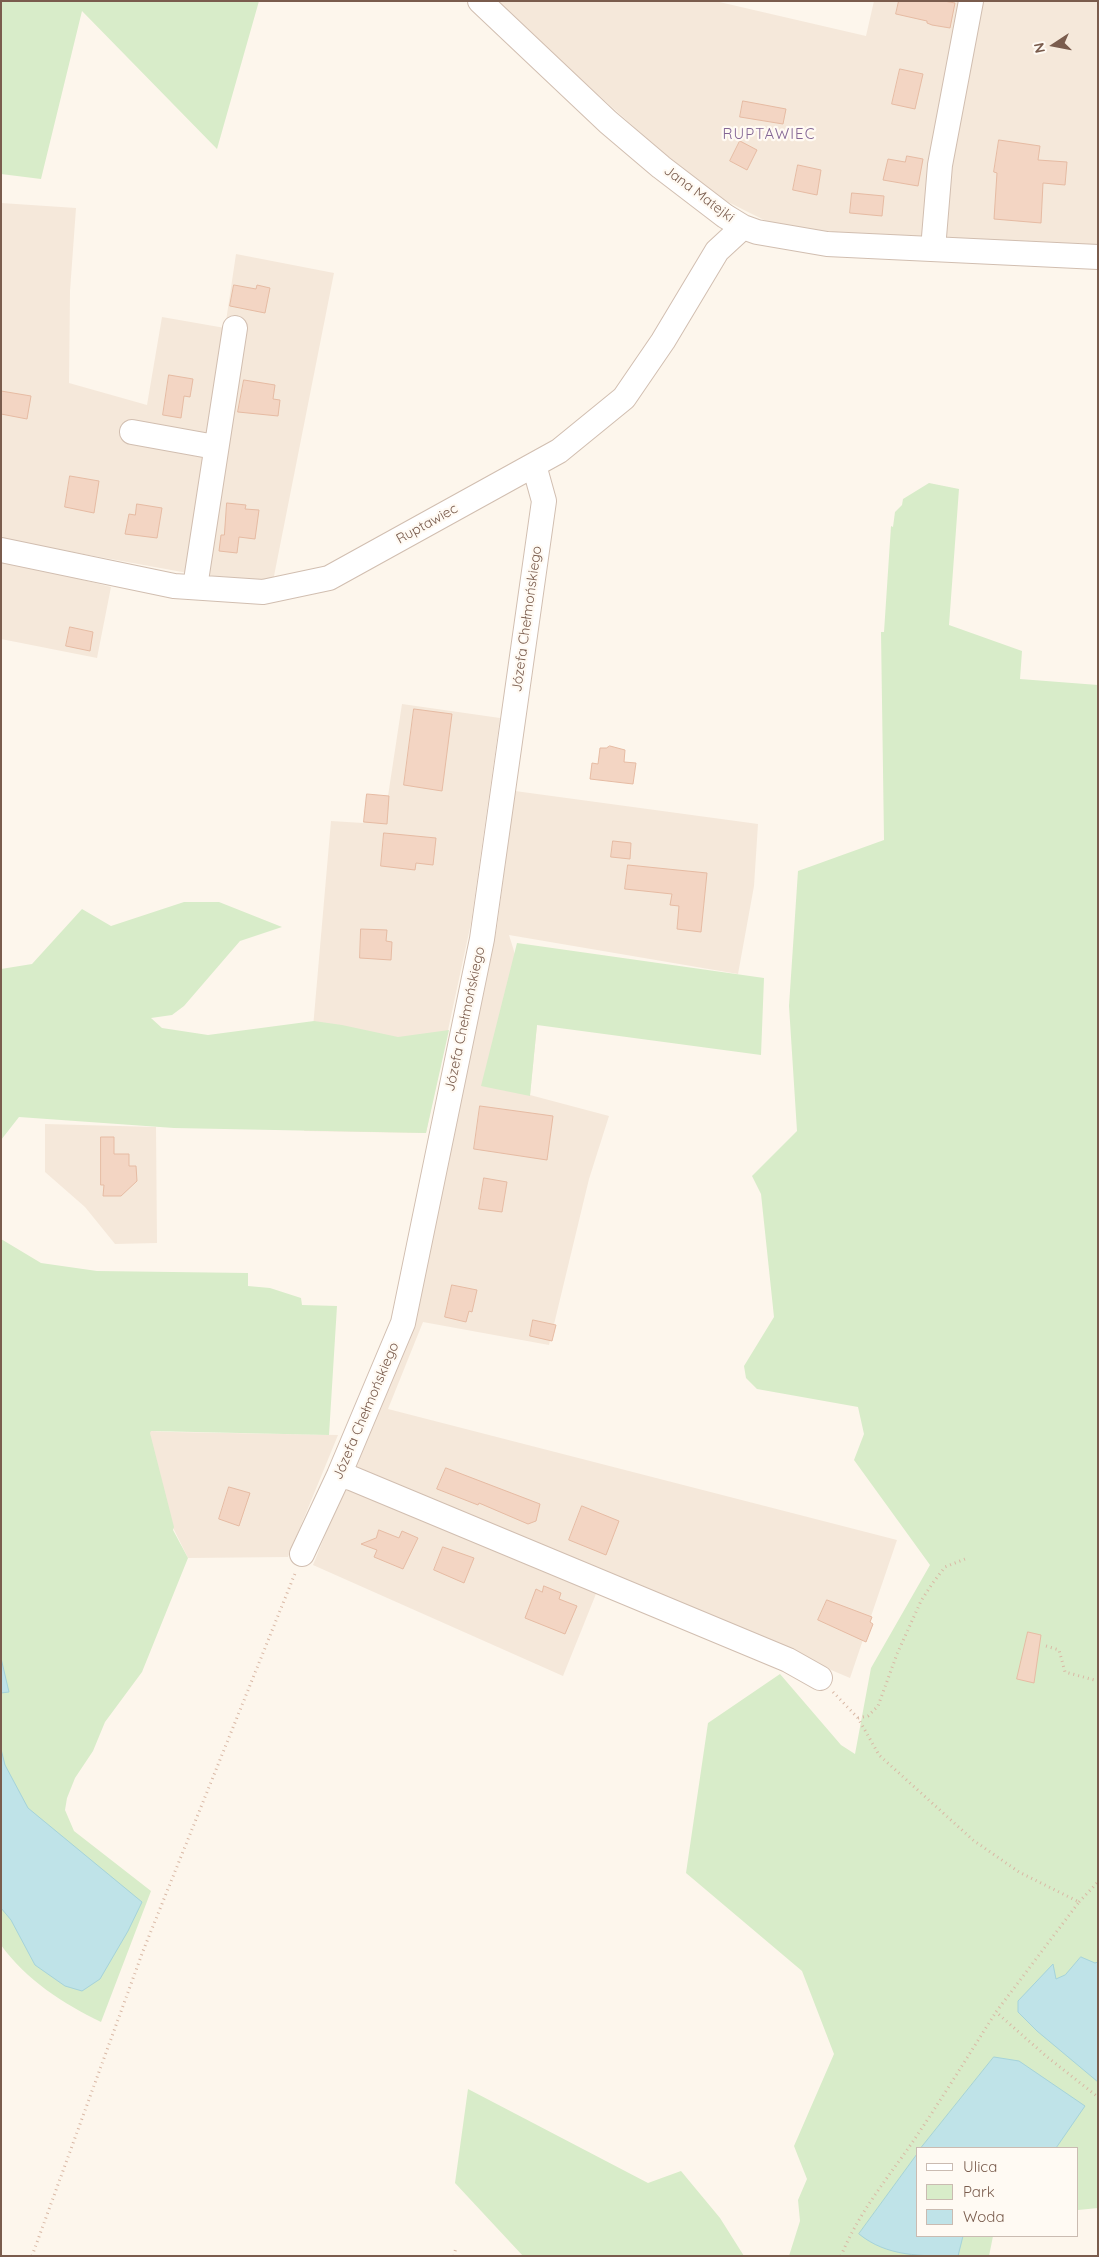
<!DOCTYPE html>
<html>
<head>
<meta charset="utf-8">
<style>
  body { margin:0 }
  #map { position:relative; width:1099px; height:2257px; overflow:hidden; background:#fdf6ec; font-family:Quicksand,sans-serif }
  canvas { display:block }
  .frame { position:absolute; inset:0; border:2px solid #7a5c4d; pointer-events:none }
  .legend { position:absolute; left:916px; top:2147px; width:162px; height:90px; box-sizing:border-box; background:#fffaf3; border:1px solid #cabbb1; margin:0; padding:6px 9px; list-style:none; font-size:15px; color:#7a5c4d }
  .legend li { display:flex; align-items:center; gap:10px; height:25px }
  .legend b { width:25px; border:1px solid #cabbb1 }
  .north { position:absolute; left:1029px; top:20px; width:50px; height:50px; -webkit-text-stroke:4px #fffaf3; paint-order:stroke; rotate:259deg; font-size:14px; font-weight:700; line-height:20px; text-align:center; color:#7a5c4d }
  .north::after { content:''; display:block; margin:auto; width:18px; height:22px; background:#7a5c4d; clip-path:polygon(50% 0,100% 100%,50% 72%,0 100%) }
</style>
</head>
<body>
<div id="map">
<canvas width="1099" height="2257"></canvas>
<div class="frame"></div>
<ul class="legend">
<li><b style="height:6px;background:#fff"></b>Ulica</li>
<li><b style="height:14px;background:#d8ecc9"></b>Park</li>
<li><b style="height:14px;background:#bfe3e8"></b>Woda</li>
</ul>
<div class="north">N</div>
</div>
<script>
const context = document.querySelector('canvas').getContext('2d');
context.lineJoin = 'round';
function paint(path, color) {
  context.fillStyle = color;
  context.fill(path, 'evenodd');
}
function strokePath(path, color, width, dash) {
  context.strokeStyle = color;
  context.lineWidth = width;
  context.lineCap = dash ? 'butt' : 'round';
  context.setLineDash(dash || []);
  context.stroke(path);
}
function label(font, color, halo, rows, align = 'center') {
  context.font = font + ' Quicksand,sans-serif';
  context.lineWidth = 4.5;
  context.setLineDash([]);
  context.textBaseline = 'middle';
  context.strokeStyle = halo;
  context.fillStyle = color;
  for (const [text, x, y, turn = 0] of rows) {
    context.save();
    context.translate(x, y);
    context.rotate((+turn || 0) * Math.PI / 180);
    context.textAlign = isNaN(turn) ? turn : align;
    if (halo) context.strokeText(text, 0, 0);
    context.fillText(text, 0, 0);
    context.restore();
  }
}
paint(new Path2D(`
  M497,1H715L866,36L874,1H1098V245H1055L823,234L774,225L724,200L673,162L526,30Z
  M1,203L76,208L70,291L69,383L147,405L162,317L225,328L236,254L334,273L273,581L193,574L1,539Z
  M1,559L111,587L97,658L1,639Z
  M402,704L500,718L471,923L426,1133L304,1131L331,821L363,823L366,795L388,796Z
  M515,791L758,824L754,886L738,974L509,935L537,1025L530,1095L609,1116L589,1179L549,1345L423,1322L388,1409L897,1540L850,1678L604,1574L563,1676L313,1565L413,1317L497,927Z
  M45,1124L156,1127L157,1243L115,1244L85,1207L45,1172Z
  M150,1431L172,1432L338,1435L288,1557L188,1558L138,1457Z`), '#f5e8da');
paint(new Path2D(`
  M1,1H259L217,149L82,11L41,179L1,174Z
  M929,483L959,489L949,625L1022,651L1020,679L1098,685V2208L1078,2210V2148H918V2236H993L989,2256H789L800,2221L798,2200L807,2179L794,2146L834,2054L802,1971L686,1873L708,1723L780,1674L841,1745L855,1754L871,1668L930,1565L854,1460L864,1434L858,1407L757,1389L746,1378L744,1366L774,1317L761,1194L752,1176L797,1131L789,1006L798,871L884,840L881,632H884L891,526L893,527L895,512L902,505L903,499Z
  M184,902H219L282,927L240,941L184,1006L172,1015L151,1018L162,1028L208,1035L314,1021L342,1025L398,1037L449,1030L426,1133L174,1128L19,1117L1,1140V969L32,964L82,909L111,926Z
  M517,943L764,978L761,1055L537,1025L530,1096L481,1086Z
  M1,1239L41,1263L97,1271L248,1273V1286L270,1288L301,1298L302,1305L337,1306L329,1435L151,1431L150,1433L174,1527L173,1530L188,1558L142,1672L105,1722L93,1751L75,1778L67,1798L65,1810L74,1831L151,1891L101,2022C64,2004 26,1980 1,1945Z
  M468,2089L648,2183L681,2171L720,2218L744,2256H523L455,2183Z`), '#d8ecc9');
const water = new Path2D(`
  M1,1658L9,1692L1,1693Z
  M1,1749L5,1765L28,1808L142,1902L128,1931L100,1979L82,1991L65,1986L35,1965L11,1920L1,1908Z
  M1081,1957L1095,1963L1098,1962V2082L1037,2031L1018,2012V2001L1053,1964L1056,1979L1065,1975Z
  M994,2057L1019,2061L1085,2106L1056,2148H921Z
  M918,2153V2236H963L958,2256C921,2256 887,2257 859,2234Z`);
paint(water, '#bfe3e8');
strokePath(water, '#a5d3da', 1);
const building = new Path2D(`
  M899,1H944L955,3L950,28L932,25L927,23V21L896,14Z
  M900,69L923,74L915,109L892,104Z
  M743,101L786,109L783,124L740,117Z
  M999,140L1040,146L1038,160L1067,162L1065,185L1043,183L1041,223L994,219L997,173L994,172Z
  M740,141L757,150L747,170L730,161Z
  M907,156L923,159L918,186L883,180L888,159L905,162Z
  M798,165L821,170L817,195L793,190Z
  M852,193L884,196L882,216L850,213Z
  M234,285L256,289L257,285L270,288L265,313L230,306Z
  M169,375L193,379L190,397L184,396L181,418L163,415Z
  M244,380L275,385L273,399L280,400L278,416L238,412Z
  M1,391L31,396L27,419L1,414Z
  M70,476L99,481L94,513L65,507Z
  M227,503L246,505L245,509L259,510L255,539L239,537L237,553L219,551L221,535H224Z
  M137,504L162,508L157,538L125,534L129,514L135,515Z
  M70,627L93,632L90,651L66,646Z
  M414,709L452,714L442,791L404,785Z
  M610,746L625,750L624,762L636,763L633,784L590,779L592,763L598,764L600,748H606Z
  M367,794L389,796L387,824L364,822Z
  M384,833L436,838L433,865L416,863L415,870L381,866Z
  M613,841L631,843L630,859L611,857Z
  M628,865L707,873L701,932L677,929L679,906L670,905L672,894L625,889Z
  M361,929L387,930L386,941L392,942L391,960L360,958Z
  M480,1106L553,1116L547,1160L474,1149Z
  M101,1137H114V1154H129V1166H136L137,1181L121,1196H103L104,1185H101Z
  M484,1178L507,1182L502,1212L479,1209Z
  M452,1285L477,1290L472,1312L469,1311L466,1322L445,1317Z
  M533,1320L556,1325L552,1341L530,1336Z
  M446,1468L540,1504L536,1521L528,1524L479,1503L478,1505L437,1489Z
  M229,1487L250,1493L239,1526L219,1519Z
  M582,1506L619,1521L606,1555L569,1540Z
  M379,1530L399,1538L402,1531L418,1538L403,1569L374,1557L377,1550L361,1544L376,1538Z
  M443,1547L474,1558L464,1583L434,1570Z
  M544,1586L561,1593L559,1599L577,1606L565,1634L525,1618L536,1589L542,1592Z
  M827,1600L872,1617L870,1622L873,1624L866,1642L818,1620Z
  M1028,1632L1041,1635L1034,1683L1017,1679Z`);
paint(building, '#f3d5c3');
strokePath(building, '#e6bba3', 1);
const minor = new Path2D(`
  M480,1L608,122L661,167L725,216L743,227L757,232L827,244L1098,257
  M933,249L940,165L971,1
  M132,432L215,447
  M1,550L174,586L263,592L329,578L559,451L624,398L663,341L717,251L743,227
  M195,587L235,328
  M339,1475L351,1478L788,1660L820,1678
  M302,1554L339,1475L403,1323L482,939L544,501L534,465`);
strokePath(minor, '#d1beb0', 26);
strokePath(new Path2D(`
  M1046,1646L1059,1650L1065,1672L1098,1681
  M833,1692L858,1718L879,1755L973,1840L1019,1872L1079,1902L996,2012L1046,2056L1098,2097
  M858,1718L868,1716L878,1706L897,1654L921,1601L932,1584L945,1567L965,1559
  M1079,1902L1098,1882
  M32,2256L143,1951L296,1571
  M454,2256L456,2247
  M841,2256C860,2209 893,2172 920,2131C946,2092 971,2051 996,2012`), '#d9b8a5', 3, [1, 4]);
strokePath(minor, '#fff', 24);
label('14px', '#7a5c4d', '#fffaf3', [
  ["Jana Matejki",699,194,37],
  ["Ruptawiec",427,524,-29],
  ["Józefa Chełmońskiego",527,619,-82],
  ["Józefa Chełmońskiego",465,1019,-78],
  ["Józefa Chełmońskiego",366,1411,-67]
]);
context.letterSpacing = '1px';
label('15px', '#846695', '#fffaf3', [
  ["RUPTAWIEC",769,134]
]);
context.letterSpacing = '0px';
</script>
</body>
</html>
